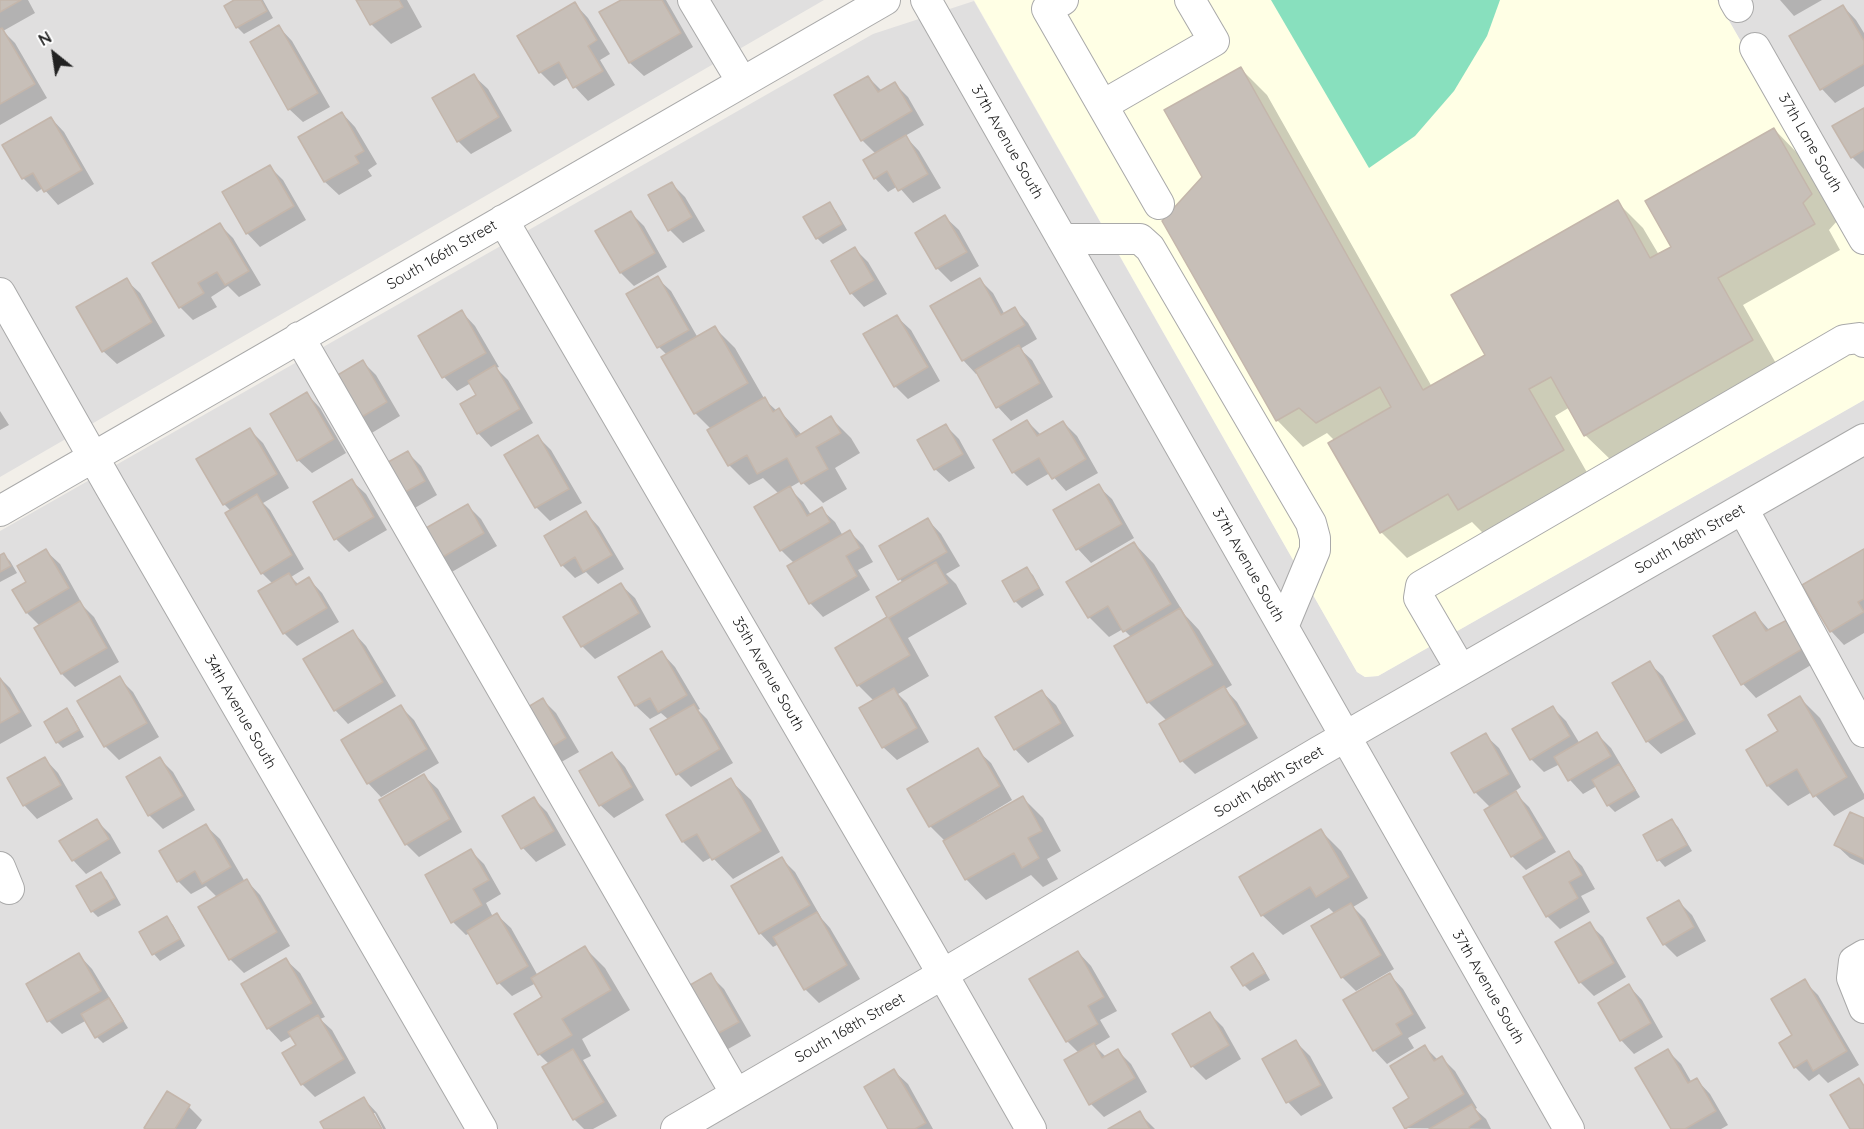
<!DOCTYPE html>
<html>
<head>
<meta charset="utf-8">
<style>
  body { margin:0 }
  #map { position:relative; width:1864px; height:1129px; overflow:hidden; background:#f2efe9; font-family:Quicksand,sans-serif }
  canvas { display:block }
  .north { position:absolute; left:24px; top:24px; width:60px; height:60px; -webkit-text-stroke:4px #fff; paint-order:stroke; rotate:330deg; font-size:16px; font-weight:700; line-height:24px; text-align:center; color:#222 }
  .north::after { content:''; display:block; margin:auto; width:21px; height:27px; background:#222; clip-path:polygon(50% 0,100% 100%,50% 72%,0 100%) }
</style>
</head>
<body>
<div id="map">
<canvas width="1864" height="1129"></canvas>
<div class="north">N</div>
</div>
<script>
const context = document.querySelector('canvas').getContext('2d');
context.lineJoin = 'round';
function paint(path, color) {
  context.fillStyle = color;
  context.fill(path, 'evenodd');
}
function strokePath(path, color, width, dash) {
  context.strokeStyle = color;
  context.lineWidth = width;
  context.lineCap = dash ? 'butt' : 'round';
  context.setLineDash(dash || []);
  context.stroke(path);
}
function label(font, color, halo, rows, align = 'center') {
  context.font = font + ' Quicksand,sans-serif';
  context.lineWidth = 6;
  context.setLineDash([]);
  context.textBaseline = 'middle';
  context.strokeStyle = halo;
  context.fillStyle = color;
  for (const [text, x, y, turn = 0] of rows) {
    context.save();
    context.translate(x, y);
    context.rotate((+turn || 0) * Math.PI / 180);
    context.textAlign = isNaN(turn) ? turn : align;
    if (halo) context.strokeText(text, 0, 0);
    context.fillText(text, 0, 0);
    context.restore();
  }
}
paint(new Path2D(`
  M0,0H824L0,477Z
  M1717,0H1864V255Z
  M974,1L1357,672L1365,677L1378,676L1864,400V1129H0V531L873,34Z`), '#e0dfdf');
paint(new Path2D(`
  M974,0H1717L1864,255V400L1378,676L1365,677L1357,672Z`), '#ffffe5');
paint(new Path2D(`
  M1271,0H1500L1487,36L1454,91L1415,136L1369,168Z`), '#88e0be');
paint(new Path2D(`
  M0,0H28L35,13L3,31L15,43L47,98L0,125Z
  M238,0H263L273,18L244,34L237,27Z
  M358,0H407L422,27L391,44L371,24Z
  M624,0H666L693,47L644,76L630,63L602,13Z
  M1780,0H1822L1794,16Z
  M575,4L588,18L610,54L600,60L615,85L588,101L575,87L569,77L554,86L540,72L519,36Z
  M1843,6L1856,20L1864,33V86L1835,103L1822,89L1791,37Z
  M279,27L292,41L330,107L303,122L289,109Z
  M1241,69L1267,95L1432,387L1487,355L1617,202L1643,228L1659,255L1673,247L1774,129L1800,156L1837,221L1829,230L1840,250L1743,305L1778,367L1612,461L1585,435L1570,407L1555,416L1589,476L1485,535L1472,522L1407,558L1381,532L1335,441L1327,433L1303,447L1277,420L1203,177Z
  M474,76L488,89L512,131L471,154L458,141Z
  M868,77L882,91L895,84L908,97L924,125L905,136L919,151L941,188L913,203L898,186L888,192L875,178L876,154L862,140Z
  M1864,109V169L1852,157Z
  M342,113L355,127L377,164L368,170L372,176L339,195L325,182L300,137Z
  M51,118L64,132L94,184L58,205L43,188L37,192L23,178L4,145Z
  M270,167L283,180L306,220L260,247L247,233Z
  M672,184L685,197L705,231L683,243L670,230Z
  M829,204L836,211L847,230L823,244L817,238Z
  M630,212L644,226L667,267L634,286L621,273Z
  M945,217L959,230L979,266L951,282L937,268L917,233Z
  M220,225L233,238L261,285L239,297L228,286L211,297L217,307L193,320L180,307Z
  M855,249L868,262L887,294L864,307L851,293L833,262Z
  M657,278L671,291L698,338L715,328L735,348L765,400L777,411L779,410L802,435L831,418L851,438L860,453L835,468L847,489L823,503L801,481L789,488L803,502L811,515L821,509L835,522L843,536L850,532L863,545L873,562L858,570L870,590L823,617L810,603L795,564L781,550L779,494L763,478L749,485L729,465L711,429L695,413L663,358L667,355L659,347Z
  M979,279L993,293L1005,315L1015,309L1028,323L1037,339L1020,349L1032,360L1053,397L1011,421L998,407L978,373L976,374L963,360Z
  M126,280L140,293L165,336L117,364L103,351Z
  M462,312L475,326L499,367L496,368L508,380L533,423L491,447L478,433V396L471,383L457,391L444,377L420,336Z
  M897,317L911,330L940,381L908,399L895,386Z
  M363,362L376,375L400,416L370,434L356,420Z
  M307,394L320,408L346,453L312,473L298,460Z
  M0,411L9,425L0,430Z
  M1027,421L1041,435L1063,422L1077,436L1098,473L1066,491L1050,473L1027,486L1013,472L995,440Z
  M946,426L959,439L975,468L949,482L935,469Z
  M250,430L263,443L289,488L263,503L270,510L304,569L291,577L299,585L309,579L322,593L339,622L297,646L284,633L273,584L262,573L231,511L224,504L198,460Z
  M538,437L551,450L582,503L550,521L536,507L506,455Z
  M408,453L421,466L437,495L413,509L400,495Z
  M352,481L366,494L387,530L349,552L336,539Z
  M1098,486L1112,499L1134,538L1091,563L1078,549L1055,511Z
  M468,506L481,519L497,546L450,573L437,560Z
  M586,513L599,527L624,569L598,584L586,572L575,578L562,565Z
  M928,520L941,534L960,566L946,574L956,584L967,604L908,638L929,676L898,694L907,703L929,742L897,760L883,747L874,701L858,685L837,648L889,618L878,598L903,583L900,579Z
  M1134,543L1154,564L1185,615L1199,630L1232,685L1225,689L1237,702L1258,738L1195,774L1182,761L1167,721L1148,702L1131,637L1123,629L1109,637L1089,617Z
  M1864,550V633L1844,645L1831,631Z
  M46,551L60,564L81,602L80,603L94,617L119,662L75,687L62,674L36,629L40,626L27,613L14,590L28,582Z
  M4,555L10,561L17,573L0,582V557Z
  M1027,569L1033,575L1044,595L1022,608L1015,601L1004,582Z
  M621,585L635,598L651,627L595,659L582,646Z
  M1755,614L1770,631L1787,621L1816,662L1756,698L1743,684Z
  M353,632L366,646L396,696L348,724L335,710Z
  M662,653L675,667L700,709L698,710L707,719L733,763L691,787L678,774L669,720L661,713L650,719L636,706L620,677Z
  M1649,663L1663,676L1696,734L1661,754L1647,741Z
  M0,678L10,688L32,726L0,744Z
  M119,678L133,692L159,737L119,760L105,746L79,701Z
  M1042,692L1056,705L1074,736L1028,763L1015,749Z
  M1800,698L1820,718L1864,794V799L1834,816L1812,792L1788,806L1768,786L1748,750L1780,732Z
  M543,700L556,713L579,752L556,765Z
  M401,707L414,720L439,763L381,797L368,783Z
  M1553,708L1566,721L1580,744L1597,734L1611,748L1640,797L1615,812L1608,805L1597,786L1583,794L1570,780L1560,764L1544,772L1531,759Z
  M67,710L73,717L84,737L63,748L57,742Z
  M1485,735L1499,748L1521,787L1514,792L1529,807L1556,852L1526,870L1512,856L1491,808L1476,793L1453,753Z
  M977,750L991,763L1012,800L977,821L978,823L1023,798L1043,818L1061,851L1047,859L1058,879L1043,887L1031,875L986,900L966,879L944,840L930,826Z
  M612,753L625,767L644,800L614,818L600,805Z
  M45,759L58,773L73,799L37,819L24,805Z
  M160,759L173,772L195,810L163,829L149,815L128,778Z
  M424,776L438,789L462,832L419,857L406,844Z
  M730,780L751,800L780,852L733,879L712,857L703,862L683,842L668,816Z
  M534,799L547,812L566,845L536,862L523,848L504,816Z
  M96,820L110,834L121,853L86,874L73,860Z
  M1671,820L1678,827L1692,851L1665,867L1659,860L1645,836Z
  M1864,820V865L1850,858L1836,845Z
  M206,826L220,839L245,882L247,881L260,895L290,946L244,973L230,959L218,898L206,886L191,894L178,881Z
  M1321,831L1341,851L1368,898L1353,907L1365,919L1394,969L1356,991L1342,977L1313,927L1335,914L1329,908L1283,935L1262,915Z
  M471,851L484,864L501,894L486,903L493,917L497,915L511,928L538,976L585,948L605,968L630,1010L582,1039L591,1056L583,1060L617,1116L593,1129H584L574,1119L549,1064L539,1054L516,1015L544,997L536,983L512,996L499,983L470,933L466,935L453,922Z
  M1568,853L1582,866L1595,889L1581,896L1590,912L1560,929L1547,916Z
  M782,859L795,872L822,919L830,928L860,979L819,1003L805,989L779,944L773,947L760,933Z
  M100,874L107,880L121,905L98,917L92,911Z
  M1679,902L1692,915L1706,941L1677,957L1664,944Z
  M167,918L173,925L185,946L160,961L154,954L141,933Z
  M1589,924L1603,937L1626,977L1594,996L1580,982L1557,942Z
  M1078,952L1091,966L1117,1011L1100,1020L1110,1037L1095,1046L1106,1057L1117,1050L1131,1064L1147,1092L1104,1117L1091,1104L1079,1053L1067,1041Z
  M79,955L92,969L128,1028L103,1043L97,1037L87,1020L62,1034L49,1021Z
  M1253,955L1259,961L1270,980L1250,991L1244,985Z
  M286,960L300,973L325,1017L320,1019L332,1030L356,1073L315,1097L302,1084L298,1045L292,1036L281,1042L268,1028Z
  M710,975L724,989L751,1036L721,1053L708,1040Z
  M1390,975L1403,989L1426,1028L1408,1038L1414,1048L1387,1064L1374,1050Z
  M1804,981L1818,995L1859,1065L1828,1083L1819,1074L1809,1081L1795,1067L1781,1043L1794,1035Z
  M1629,986L1642,1000L1663,1037L1634,1054L1621,1040Z
  M1210,1014L1223,1027L1241,1059L1206,1080L1192,1066L1174,1034Z
  M1296,1042L1310,1056L1333,1098L1301,1116L1288,1102L1264,1060Z
  M1425,1047L1438,1060L1442,1058L1455,1071L1477,1108L1475,1109L1486,1119L1491,1129L1406,1128L1411,1099Z
  M1668,1051L1681,1064L1692,1083L1697,1080L1710,1094L1728,1125L1721,1129H1672Z
  M894,1071L908,1084L933,1129H890Z
  M364,1099L377,1113L386,1129H383L375,1113H371L380,1129H326Z
  M189,1107L202,1120L196,1129H147Z
  M1139,1113L1155,1129H1111Z`), '#0003');
const building = new Path2D(`
  M0,0H21L0,12Z
  M234,0H261L267,11L236,28L224,6Z
  M356,0H399L403,7L370,25Z
  M621,0H662L681,33L629,63L599,12Z
  M575,2L597,40L588,46L603,71L573,88L559,62L539,73L517,36Z
  M1843,5L1864,41V64L1820,90L1789,36Z
  M279,25L318,93L288,110L250,42Z
  M2,28L35,84L0,104V29Z
  M1241,67L1423,390L1485,355L1451,295L1618,200L1650,258L1671,247L1645,201L1774,128L1812,194L1803,203L1815,224L1718,278L1753,340L1584,436L1551,377L1529,389L1564,450L1458,510L1448,494L1380,533L1328,443L1391,407L1380,387L1316,423L1299,408L1276,421L1162,221L1202,177L1164,110Z
  M474,74L499,117L457,142L432,98Z
  M868,76L878,92L895,82L912,111L861,141L834,95Z
  M1864,108V150L1851,158L1832,126Z
  M342,112L364,151L355,156L359,163L324,182L298,137Z
  M51,117L82,170L44,192L33,173L22,179L2,145Z
  M906,135L928,174L898,191L887,171L874,179L863,160Z
  M270,165L294,206L246,234L222,192Z
  M672,182L692,217L668,231L648,195Z
  M830,202L842,224L816,239L803,217Z
  M631,211L655,253L620,273L595,231Z
  M945,215L967,252L936,269L915,233Z
  M220,223L249,271L225,285L217,272L198,283L204,293L179,308L152,263Z
  M855,247L874,280L850,294L831,261Z
  M658,276L689,330L657,348L626,294Z
  M127,278L152,322L102,352L76,307Z
  M980,278L1001,315L1015,307L1025,325L962,361L930,306Z
  M462,310L486,353L442,378L418,336Z
  M897,315L928,367L894,387L863,334Z
  M715,326L748,383L694,414L661,357Z
  M1019,345L1040,383L996,408L975,370Z
  M363,360L387,402L355,421L331,379Z
  M495,365L520,409L477,434L460,404L476,395L468,381Z
  M307,392L334,439L297,461L270,414Z
  M765,397L773,412L779,408L796,437L831,416L841,433L816,447L828,469L801,484L787,458L757,474L747,455L728,466L707,430Z
  M1027,420L1037,436L1063,421L1086,459L1052,479L1039,458L1012,473L993,440Z
  M946,424L963,454L934,470L917,440Z
  M250,428L277,474L223,505L196,459Z
  M538,435L569,489L535,508L504,455Z
  M408,451L425,481L398,496L381,466Z
  M352,479L374,517L334,540L313,502Z
  M1099,484L1122,524L1076,550L1053,510Z
  M790,486L807,516L822,507L830,522L780,551L754,507Z
  M257,494L292,555L261,574L225,513Z
  M468,504L484,533L436,561L419,532Z
  M586,511L612,555L583,572L575,557L561,566L544,536Z
  M928,518L947,552L898,580L879,546Z
  M850,530L860,548L846,556L857,576L809,604L787,566Z
  M1134,542L1171,604L1123,632L1108,606L1088,618L1066,582Z
  M46,549L69,588L26,613L12,590L26,582L17,566Z
  M1864,549V599L1858,602L1864,612L1830,632L1802,585Z
  M4,553L11,566L0,572V555Z
  M936,562L948,583L889,618L910,655L857,686L835,648L887,617L876,597Z
  M1027,567L1039,588L1014,602L1002,581Z
  M289,573L296,585L309,577L327,608L283,634L258,591Z
  M621,583L639,613L581,647L563,617Z
  M80,601L107,648L61,674L34,628Z
  M1180,608L1213,665L1147,703L1114,646Z
  M1755,612L1766,631L1787,620L1804,648L1741,685L1713,636Z
  M353,630L383,682L334,711L303,659Z
  M662,651L687,695L658,712L650,698L635,706L618,677Z
  M1650,661L1684,720L1646,742L1612,683Z
  M120,676L147,723L104,747L77,701Z
  M0,678L20,712L0,723Z
  M1224,686L1246,724L1180,762L1159,724Z
  M894,688L917,728L882,748L859,708Z
  M1042,690L1061,723L1014,750L995,717Z
  M1800,696L1847,777L1813,797L1797,769L1767,786L1746,750L1778,731L1768,715Z
  M543,698L566,738L541,753L518,713Z
  M694,704L720,749L676,775L650,729Z
  M401,705L427,749L367,784L341,740Z
  M1553,706L1570,736L1530,760L1512,729Z
  M67,708L79,730L56,743L44,722Z
  M1597,732L1611,756L1568,781L1554,757Z
  M1486,733L1509,774L1474,793L1451,753Z
  M978,748L1000,786L929,827L907,789Z
  M612,752L632,787L599,806L579,771Z
  M45,757L61,785L23,806L7,778Z
  M160,757L183,796L148,816L126,777Z
  M1619,764L1635,790L1607,806L1592,780Z
  M424,774L450,819L405,845L379,800Z
  M731,778L761,831L712,860L697,834L682,842L666,815Z
  M1516,791L1543,838L1511,857L1484,810Z
  M1023,796L1042,831L1028,838L1039,858L1022,868L1014,853L965,880L943,841Z
  M534,797L554,831L521,849L502,816Z
  M1850,812L1864,818V859L1834,845Z
  M97,819L109,839L72,861L59,841Z
  M1672,819L1687,845L1657,861L1643,835Z
  M206,824L231,867L202,884L195,871L177,882L159,851Z
  M1321,829L1349,877L1316,897L1310,887L1261,916L1239,877Z
  M471,849L489,880L473,889L482,905L451,923L425,875Z
  M1569,851L1582,875L1569,882L1578,898L1546,917L1523,877Z
  M782,857L810,905L759,934L731,886Z
  M101,872L115,898L91,912L76,886Z
  M247,879L277,932L229,960L198,907Z
  M1679,900L1694,927L1663,945L1647,918Z
  M1351,903L1381,955L1341,978L1311,926Z
  M817,912L847,965L804,990L773,937Z
  M497,913L528,966L497,984L467,931Z
  M167,916L180,939L152,955L139,932Z
  M1590,922L1614,963L1579,983L1555,942Z
  M585,946L611,990L562,1019L572,1035L538,1055L514,1014L542,997L531,978Z
  M1078,951L1104,997L1088,1006L1098,1024L1066,1042L1029,979Z
  M79,953L101,991L47,1022L26,984Z
  M1253,953L1265,973L1243,986L1231,967Z
  M286,958L312,1003L267,1029L241,984Z
  M711,973L739,1022L706,1040L678,992Z
  M1390,973L1413,1014L1396,1024L1402,1034L1373,1051L1343,1000Z
  M1805,979L1847,1051L1813,1071L1807,1060L1794,1068L1779,1043L1792,1035L1771,999Z
  M1629,984L1651,1023L1620,1041L1598,1003Z
  M109,998L123,1021L95,1038L81,1014Z
  M1210,1012L1229,1045L1191,1067L1172,1034Z
  M318,1015L344,1059L301,1085L282,1053L296,1045L288,1032Z
  M1296,1040L1321,1085L1286,1103L1262,1059Z
  M1094,1043L1102,1058L1118,1049L1135,1078L1089,1105L1064,1060Z
  M1425,1045L1434,1061L1442,1056L1464,1094L1405,1129L1393,1108L1409,1098L1390,1066Z
  M573,1049L604,1102L573,1120L542,1067Z
  M1668,1049L1688,1083L1697,1078L1716,1111L1685,1129H1671L1635,1068Z
  M894,1069L926,1123L915,1129H888L864,1087Z
  M1859,1078L1864,1086V1129H1850L1830,1095Z
  M167,1091L190,1105L175,1129H146L144,1128Z
  M364,1097L382,1129H324L320,1122Z
  M1472,1104L1481,1119L1469,1127L1470,1129H1429Z
  M1140,1111L1150,1129H1108Z`);
paint(building, '#c7bfb8');
strokePath(building, '#c4b6ab', 1.5);
const minor = new Path2D(`
  M693,0L742,82
  M926,0L1569,1129
  M1063,0L1047,9L1159,204
  M1734,0L1738,7
  M1755,48L1864,239
  M1103,105L1214,41L1190,0
  M503,220L923,940L1031,1129
  M1062,239H1140L1150,248L1311,523L1315,538V550L1283,627
  M0,293L109,485L482,1129
  M299,337L736,1094
  M1743,509L1864,732
  M0,511L885,0
  M1461,670L1419,598L1421,586L1844,340L1859,338L1864,342
  M0,867L9,889
  M1864,955L1854,961L1852,978L1864,1008
  M676,1129L943,974L1320,751L1864,439`);
strokePath(minor, '#a9a9a9', 32);
strokePath(minor, '#fff', 30);
label('15px', '#222', '#fff', [
  ["37th Avenue South",1007,142,60],
  ["37th Lane South",1810,143,60],
  ["South 166th Street",442,255,-30],
  ["South 168th Street",1690,539,-30],
  ["37th Avenue South",1248,565,60],
  ["35th Avenue South",768,674,60],
  ["34th Avenue South",240,712,60],
  ["South 168th Street",1269,782,-31],
  ["37th Avenue South",1488,987,60],
  ["South 168th Street",850,1028,-30]
]);
</script>
</body>
</html>
